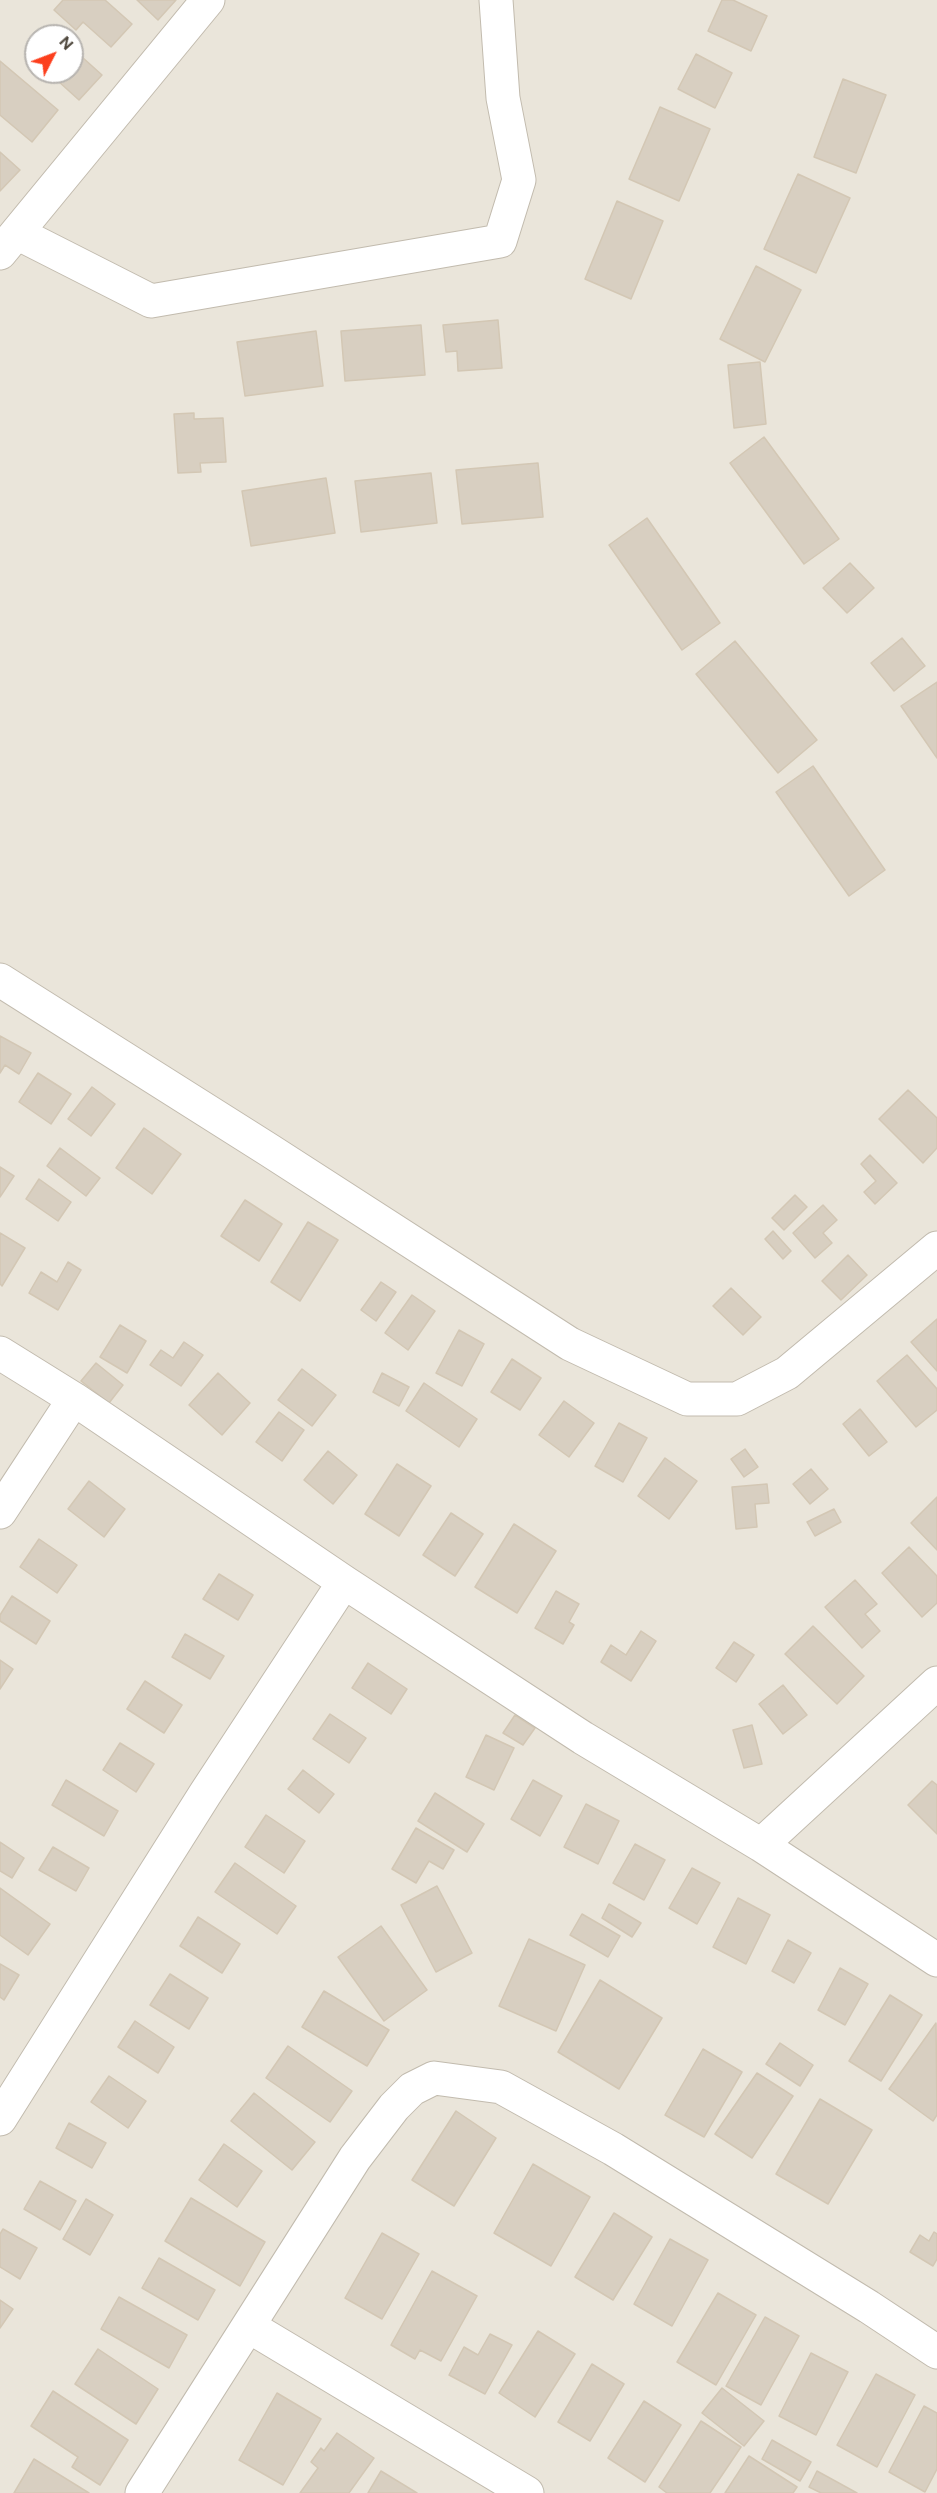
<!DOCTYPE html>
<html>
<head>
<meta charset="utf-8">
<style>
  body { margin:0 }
  #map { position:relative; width:937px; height:2493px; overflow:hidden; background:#f6f3ec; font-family:"DM Sans",sans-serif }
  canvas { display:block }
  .north { position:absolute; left:24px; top:24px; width:60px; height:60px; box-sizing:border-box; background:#fff; border:2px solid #b7b4b0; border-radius:50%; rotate:48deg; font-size:16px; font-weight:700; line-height:24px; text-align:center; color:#4b4439 }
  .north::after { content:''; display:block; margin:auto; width:21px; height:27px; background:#fc3f1d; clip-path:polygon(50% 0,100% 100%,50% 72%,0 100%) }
</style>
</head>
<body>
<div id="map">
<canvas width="937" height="2493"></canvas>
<div class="north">N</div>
</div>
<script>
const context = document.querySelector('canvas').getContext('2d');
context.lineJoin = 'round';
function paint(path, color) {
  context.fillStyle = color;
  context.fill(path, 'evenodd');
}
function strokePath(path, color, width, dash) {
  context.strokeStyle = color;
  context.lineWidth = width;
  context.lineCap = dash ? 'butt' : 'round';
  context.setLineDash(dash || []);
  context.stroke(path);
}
paint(new Path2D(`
  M0,0H937V2493H0ZM36,36H72V72H36Z`), '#eae5da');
const building = new Path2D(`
  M63,0H105L132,24L111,47L83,22L76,30L54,10Z
  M137,0H176L158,20Z
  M722,0H733L767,16L751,51L708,31Z
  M72,48L102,75L79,100L48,72H72Z
  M696,54L732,73L715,108L678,89Z
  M0,61L58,110L32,142L0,115Z
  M843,79L886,95L856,173L814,157Z
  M660,107L710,129L679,201L629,179Z
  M0,152L20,170L0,191Z
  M798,174L850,198L816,273L764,249Z
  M617,201L663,221L631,299L585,279Z
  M756,266L801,290L765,362L720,339Z
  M498,320L502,368L458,371L457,351L446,352L443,325Z
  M421,325L425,375L345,381L341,331Z
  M316,331L323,386L245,396L237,342Z
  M760,362L766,424L734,428L728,365Z
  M194,413V419L223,418L226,462L200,463L201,472L178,473L174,414Z
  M764,437L839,539L804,564L730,463Z
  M538,463L543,517L462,524L456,470Z
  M431,473L437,523L361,532L355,481Z
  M326,478L335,533L251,546L242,491Z
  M647,518L720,623L682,650L609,545Z
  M850,563L874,588L847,613L823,588Z
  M902,638L925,666L894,691L871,663Z
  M735,641L817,740L778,773L696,674Z
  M937,682V758L901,706Z
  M813,766L885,870L849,896L776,792Z
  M0,1036L31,1053L19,1074L5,1065L0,1073Z
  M38,1073L71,1094L51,1124L19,1102Z
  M92,1087L115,1104L91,1136L68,1119Z
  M908,1090L937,1118V1148L923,1163L879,1119Z
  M144,1128L181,1154L152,1194L116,1168Z
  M60,1148L100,1178L86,1196L47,1166Z
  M870,1155L897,1183L875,1204L864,1192L876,1181L861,1164Z
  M0,1167L14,1176L0,1197Z
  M39,1179L71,1202L58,1221L26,1199Z
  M795,1195L807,1207L784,1230L772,1218Z
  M245,1200L282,1224L259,1261L221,1236Z
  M823,1205L837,1220L823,1233L832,1243L815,1258L793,1233Z
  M308,1222L338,1240L300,1301L271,1282Z
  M773,1231L791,1251L783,1259L765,1239Z
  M0,1233L25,1248L2,1286L0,1284Z
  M848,1255L867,1275L841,1300L822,1281Z
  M68,1262L81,1270L58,1310L29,1293L41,1272L57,1282Z
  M381,1282L396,1292L376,1321L361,1310Z
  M731,1288L761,1317L743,1335L713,1306Z
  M412,1295L435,1311L408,1350L385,1333Z
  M937,1319V1371L911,1342Z
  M120,1325L146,1341L127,1373L100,1357Z
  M459,1330L484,1344L462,1386L436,1373Z
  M184,1342L203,1355L181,1386L150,1365L161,1350L173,1358Z
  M907,1355L937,1389V1410L916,1427L877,1381Z
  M512,1359L541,1378L520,1410L491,1392Z
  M96,1363L123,1385L109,1403L81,1381Z
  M302,1369L336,1395L312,1426L278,1400Z
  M218,1373L250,1403L222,1435L189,1405Z
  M382,1373L409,1387L399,1406L373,1392Z
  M424,1383L477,1419L459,1447L406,1411Z
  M564,1401L594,1423L569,1457L539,1435Z
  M860,1409L887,1442L869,1456L843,1424Z
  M279,1412L304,1430L282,1461L256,1442Z
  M619,1423L647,1438L623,1482L595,1466Z
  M745,1449L758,1467L744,1477L731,1459Z
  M328,1451L357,1475L333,1504L304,1480Z
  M665,1458L697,1481L669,1519L638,1496Z
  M397,1464L431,1486L399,1536L365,1514Z
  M811,1469L828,1489L810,1504L793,1484Z
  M89,1481L125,1509L104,1537L68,1509Z
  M767,1484L769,1503L755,1504L757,1527L736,1529L732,1487Z
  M937,1497V1550L911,1523Z
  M834,1509L841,1522L815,1536L807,1522Z
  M451,1513L483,1534L455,1576L423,1555Z
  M514,1524L556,1551L517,1613L475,1587Z
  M39,1539L77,1565L57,1593L20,1567Z
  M909,1547L937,1576V1603L922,1617L882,1573Z
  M219,1574L253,1595L238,1620L203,1599Z
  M855,1580L877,1604L865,1614L880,1631L862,1648L825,1607Z
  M556,1591L579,1604L569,1622L574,1625L563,1644L535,1628Z
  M12,1596L50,1621L36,1644L0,1621V1615Z
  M813,1626L864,1676L837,1704L785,1654Z
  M641,1631L656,1641L631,1681L601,1662L611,1645L626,1655Z
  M185,1634L224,1656L210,1679L172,1657Z
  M734,1642L754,1655L736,1682L716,1668Z
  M0,1660L13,1669L0,1689Z
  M368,1663L407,1689L391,1714L352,1688Z
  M145,1681L182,1705L164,1733L127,1709Z
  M783,1685L807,1715L783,1734L759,1704Z
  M330,1714L366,1738L349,1763L313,1739Z
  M515,1715L535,1728L523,1745L503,1733Z
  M752,1725L762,1764L744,1768L733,1730Z
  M486,1735L514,1748L494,1790L466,1777Z
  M120,1743L154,1764L136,1792L103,1770Z
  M303,1770L334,1794L319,1813L288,1789Z
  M66,1780L118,1811L104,1836L52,1805Z
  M533,1780L562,1796L540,1836L511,1819Z
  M932,1781L937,1785V1834L908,1805Z
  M435,1793L484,1824L467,1852L418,1821Z
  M586,1804L619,1821L598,1864L564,1847Z
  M266,1815L305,1841L284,1873L245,1847Z
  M416,1828L454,1850L443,1869L429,1861L416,1883L392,1869Z
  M0,1842L24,1858L12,1878L0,1871Z
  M635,1844L665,1860L644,1900L613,1883Z
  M53,1847L89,1868L76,1891L39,1870Z
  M235,1863L296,1906L277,1934L215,1892Z
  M692,1868L720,1883L697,1924L669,1908Z
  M437,1886L472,1953L436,1972L401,1905Z
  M0,1888L50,1924L28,1955L0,1935Z
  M738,1898L770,1915L746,1964L713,1947Z
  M609,1904L641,1923L632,1937L602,1918Z
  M582,1914L620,1936L608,1957L570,1935Z
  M198,1917L240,1944L222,1973L180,1946Z
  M381,1926L427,1990L384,2021L338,1957Z
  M529,1939L585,1965L556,2031L499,2006Z
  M788,1940L811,1953L794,1983L772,1971Z
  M0,1964L19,1975L4,2000L0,1997Z
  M840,1968L868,1984L845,2025L818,2010Z
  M170,1974L208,1998L189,2029L150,2005Z
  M600,1980L662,2018L619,2089L558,2052Z
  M324,1991L389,2030L367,2066L302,2027Z
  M890,1995L922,2015L881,2081L849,2061Z
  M135,2021L174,2047L158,2073L118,2047Z
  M936,2023L937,2115L933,2121L889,2089Z
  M780,2043L813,2065L800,2086L766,2064Z
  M288,2046L352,2091L330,2122L266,2078Z
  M703,2049L742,2072L704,2137L665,2115Z
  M757,2073L793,2096L752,2158L715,2134Z
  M109,2076L146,2101L128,2128L91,2102Z
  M254,2093L315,2142L292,2170L231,2121Z
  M820,2099L872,2130L828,2204L776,2174Z
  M456,2111L496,2138L454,2206L412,2180Z
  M69,2123L106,2143L92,2168L56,2148Z
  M224,2144L262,2171L237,2207L199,2180Z
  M533,2164L590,2197L551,2266L494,2233Z
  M40,2181L76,2201L60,2230L24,2209Z
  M191,2198L265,2242L240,2286L165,2241Z
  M86,2199L113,2215L90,2255L63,2239Z
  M614,2213L652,2237L613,2300L575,2277Z
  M3,2229L37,2248L20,2279L0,2267V2234Z
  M934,2232L937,2234V2259L933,2266L910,2252L920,2235L929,2241Z
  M382,2233L419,2254L382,2319L345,2298Z
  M670,2239L708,2260L672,2326L634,2304Z
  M159,2258L215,2290L198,2320L142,2288Z
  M432,2271L477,2296L441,2361L420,2350L415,2359L391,2345Z
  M718,2293L756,2315L716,2385L677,2362Z
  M119,2297L187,2335L169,2368L101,2329Z
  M0,2300L13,2309L0,2328Z
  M765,2317L799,2336L761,2405L726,2386Z
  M538,2331L575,2354L535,2417L499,2393Z
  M490,2334L512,2345L485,2394L449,2375L464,2347L478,2355Z
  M98,2349L158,2389L136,2424L75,2384Z
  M811,2353L848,2372L816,2435L779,2416Z
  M592,2364L624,2384L590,2441L558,2422Z
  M876,2374L915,2395L877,2467L837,2445Z
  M722,2388L764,2421L744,2446L702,2413Z
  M53,2391L128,2440L100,2485L72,2467L78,2457L31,2426Z
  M277,2393L321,2419L283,2485L239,2460Z
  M644,2401L681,2425L645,2482L608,2458Z
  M924,2406L937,2413V2469L925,2492L889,2472Z
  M701,2421L741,2447L710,2493H667L659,2487Z
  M337,2433L374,2458L349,2493H300L318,2468L311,2462L321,2448L324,2451Z
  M772,2440L811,2462L800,2481L762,2459Z
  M749,2456L797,2487L793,2493H725Z
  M34,2459L89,2493H14Z
  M381,2471L417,2493H368Z
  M817,2471L857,2493H821L809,2487Z`);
paint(building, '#d8cfc1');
strokePath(building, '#d3c7b4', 1.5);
const street = new Path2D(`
  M17,233L151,301L500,241L519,180L503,98L496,0
  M0,253L208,0
  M0,980L269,1150L570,1344L687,1399H737L787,1373L937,1248
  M0,1353L74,1399L344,1582L583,1738L761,1845L937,1960
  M0,1512L74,1399
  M761,1845L937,1683
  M0,2119L205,1794L344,1582
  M250,2327L527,2493
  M142,2493L355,2158L394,2107L412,2089L434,2078L501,2087L613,2149L869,2307L937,2352`);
strokePath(street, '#c2bbae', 35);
strokePath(street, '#fff', 33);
</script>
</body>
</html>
